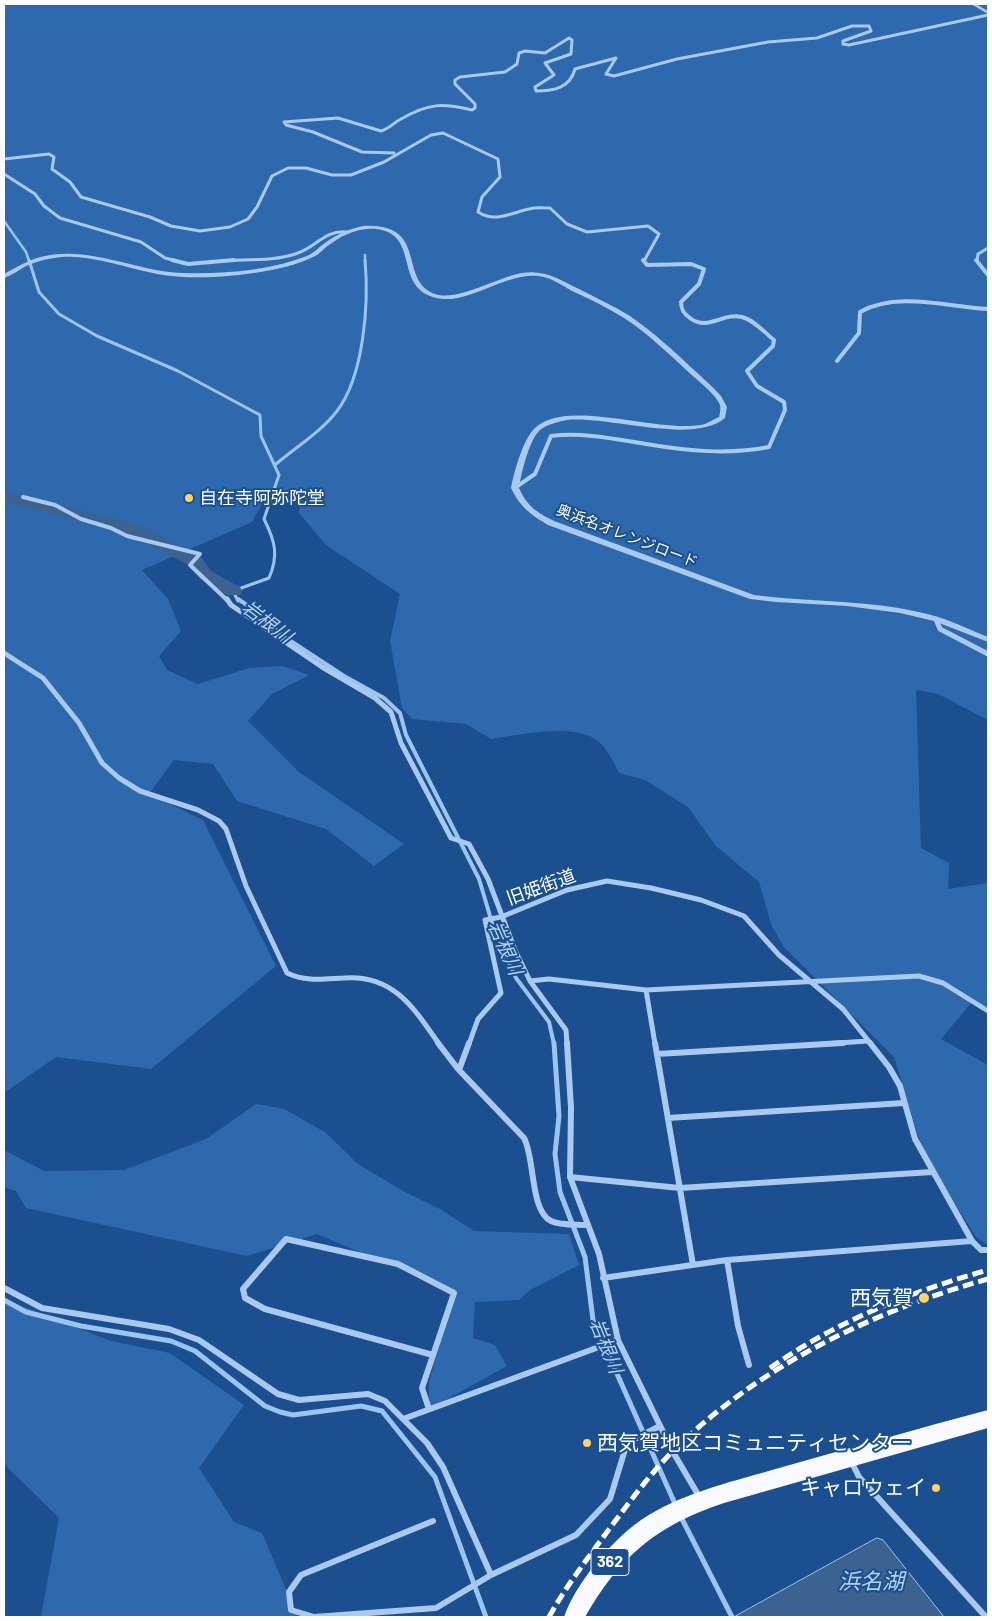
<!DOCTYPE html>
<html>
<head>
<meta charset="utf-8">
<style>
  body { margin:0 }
  #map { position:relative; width:992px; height:1621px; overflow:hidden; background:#1b4f8f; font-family:Barlow,sans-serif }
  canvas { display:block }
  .frame { position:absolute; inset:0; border:5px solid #fff; pointer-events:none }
</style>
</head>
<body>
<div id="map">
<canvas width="992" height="1621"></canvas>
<div class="frame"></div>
</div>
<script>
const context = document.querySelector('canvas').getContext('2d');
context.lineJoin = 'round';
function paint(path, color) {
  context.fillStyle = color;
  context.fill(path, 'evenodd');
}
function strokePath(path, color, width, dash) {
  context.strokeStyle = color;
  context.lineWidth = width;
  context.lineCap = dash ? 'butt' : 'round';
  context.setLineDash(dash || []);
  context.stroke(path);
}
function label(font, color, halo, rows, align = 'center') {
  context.font = font + ' Barlow,"Noto Sans JP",sans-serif';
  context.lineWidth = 4;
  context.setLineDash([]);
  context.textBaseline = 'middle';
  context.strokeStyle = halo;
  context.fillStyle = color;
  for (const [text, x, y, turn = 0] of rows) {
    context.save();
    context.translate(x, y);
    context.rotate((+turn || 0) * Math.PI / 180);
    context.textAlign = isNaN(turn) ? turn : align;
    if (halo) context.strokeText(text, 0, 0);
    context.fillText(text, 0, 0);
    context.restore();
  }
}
paint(new Path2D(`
  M4,4H988V720L938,694L916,690L921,848L949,863L948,889L988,883V1010L972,1002L941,1039L988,1065V1245L976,1237L924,1155L894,1057L783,946L771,924L759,882L716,846L688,807L645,780L619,773C614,764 610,754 603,746C583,720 520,735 491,739L466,724L412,719L402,708L390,641L400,594L326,545L299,513L301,497L270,489L252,522L142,570L168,599L181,631L159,656L167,670L198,684L249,668L283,666L309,675L272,694L248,721L299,772L404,844L374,866L326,829L237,801L213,764L174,760L149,794L203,820L276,966L151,1069L56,1057L4,1093Z
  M256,1104L284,1109L325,1132L358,1164L405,1192L440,1209L474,1231L569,1234L579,1265L530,1290L519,1300L475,1302L473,1338L495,1345L507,1366L429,1409V1382L454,1292L317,1234L247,1256L26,1208L16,1191L4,1187V1150L44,1171L124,1170L206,1139Z
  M4,1299L111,1341L170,1353L244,1405L199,1468L234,1522L262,1533L298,1617H41L59,1518L4,1464Z`), '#2e69ad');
const water = new Path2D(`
  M877,1538L883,1540L944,1617H734Z`);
paint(water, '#3c6290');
strokePath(water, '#9cc4f0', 1);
strokePath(new Path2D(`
  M4,221L26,252L29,261
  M365,255V261`), '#9cc4f0', 2.5);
strokePath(new Path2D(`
  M29,260L39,292L59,314L97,336L178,371L260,415L261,436L279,475L264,519C275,541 279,555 269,578L233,591L238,601
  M276,464C296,447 321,432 337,411C364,376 369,303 365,260`), '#9cc4f0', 3);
strokePath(new Path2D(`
  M238,599L257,612L283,636L344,676L384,698L400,713L406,735L479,879L496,936L516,978L549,1022L554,1044`), '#9cc4f0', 4);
strokePath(new Path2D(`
  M554,1043L559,1116L555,1154L560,1192L585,1257L593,1320L676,1506
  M4,1300L26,1312L81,1326L171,1341L195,1351L265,1406L280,1412L293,1415L361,1406L382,1411L435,1477L486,1617
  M681,1517L732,1617`), '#9cc4f0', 5);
paint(new Path2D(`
  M4,491L142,526L202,558L211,571L240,587L242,591L240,595H226L199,579L190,566L130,534L4,501Z`), '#3c6290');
strokePath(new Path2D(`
  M394,153L362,152L313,132L286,125L284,122L338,118L381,131C389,129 393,123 401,119C429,103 442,103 472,110L475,108V104L455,84V80L460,77L505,72L517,64L519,53L525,51L545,53L569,38L572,40L571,54L545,63L554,75L535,87L536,91C554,91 570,88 575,69L616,58L606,74L614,76L677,59L768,42L817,38L852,26H869L871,31L843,41V44L849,45L988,15
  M4,159L49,154L54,157L52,169L70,182L81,197L150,217L171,226L200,231L230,227L248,219L257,207L272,176L288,168H306L332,175H351L384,162L431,135L443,133L498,159L500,177L482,197L478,212C495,223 511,213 529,209C536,207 543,208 550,208L567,224L587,232L648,226L659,234L644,261
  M4,174L35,194L44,206L60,218L141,242L165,258L177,261
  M220,261C245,259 274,262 298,253C316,247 325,230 346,232
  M977,261L978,254L988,248`), '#a9c9ee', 3);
strokePath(new Path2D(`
  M172,260L188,264L234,260
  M976,260L988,275
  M837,361L859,333L860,312C897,291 948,307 988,309
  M516,487L535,474L551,436C583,432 615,439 646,444C688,451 728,455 769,447L785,410L784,402L757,386L747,371L773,346L774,340C765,333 754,320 742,317C723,312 708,332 690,318C684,314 681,310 681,302L699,284L704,269L691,264L647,265L643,260
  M23,497L55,505L81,519L111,528L127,536L200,554L190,565L228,601`), '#a9c9ee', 4);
strokePath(new Path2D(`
  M227,599L231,605L322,667L375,698L391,712L401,743L451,838L469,844L488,879L515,950L530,981L566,1030L567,1044
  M936,619L940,629L988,654
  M4,653L43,678L79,723L102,763L119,778L140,791L198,810L219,821L226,829L246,886L287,973C306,982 323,979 344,978C393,974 414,1008 439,1044
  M530,981L549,979L646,990L919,976L943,983L988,1011
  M646,990L655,1044
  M469,1044L478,1019L501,993L485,920L501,917L567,890L607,881L651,888L701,900L744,916L779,955L843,1009L871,1044
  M823,1044L868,1041`), '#a9c9ee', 5);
strokePath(new Path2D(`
  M438,1043L458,1069L524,1138C535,1158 530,1211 551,1221C562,1226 575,1224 586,1225
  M567,1043L571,1108L570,1177L599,1254L618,1340L673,1452L700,1498
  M655,1043L693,1265
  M870,1043L889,1067L900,1086L915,1139L972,1241L981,1250H988
  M657,1054L843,1043
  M459,1070L469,1043
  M668,1118L904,1103
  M570,1177L680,1188L932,1172
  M727,1260L738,1326L749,1365
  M603,1278L727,1260L972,1241
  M4,1288L42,1308L169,1329L199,1340L278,1394L299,1400L368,1394L385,1401L427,1443L443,1467L491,1575L576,1535L610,1499L627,1443L660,1426
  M429,1409L422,1388L454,1293L398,1264L286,1239L243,1289L245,1298L265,1309L433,1355
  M403,1419L618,1340
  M851,1461L859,1477L986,1617
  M433,1521L301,1575L289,1592L291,1610L314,1617L436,1608L491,1575`), '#a9c9ee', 6);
paint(new Path2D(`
  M971,4H976L988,11V14Z
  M363,226C430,222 397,281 435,294C457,302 498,277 522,273C544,269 561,280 579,289C596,298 614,306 630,316C653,332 674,351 694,370C703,378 713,387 721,396L727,407L725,418C693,445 610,416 567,420C558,422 547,424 539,431C529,441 521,474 519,488C527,506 536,512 554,521L754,595C815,603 878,599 938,617C955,622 972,631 988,637V642L934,621L900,613L847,606L776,602L750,599L548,525C530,514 521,508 511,488C514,472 523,439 535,428C568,397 661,435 705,424C710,422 714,419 719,417C720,413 721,409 720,405C715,394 703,385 694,377C672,357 650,335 624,318C608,308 590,299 572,291C562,285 550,277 538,276C504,272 465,308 433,297C394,285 420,234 376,229C357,227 341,236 326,247C322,251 318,255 313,257C297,265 278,269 261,272C230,277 188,280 157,274C126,268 93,255 62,257C50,258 37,261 26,266C19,270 12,275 4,278V274C17,267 30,259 45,256C92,246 137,272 184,273C225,274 268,271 307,256C314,253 319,247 325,243C337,234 349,229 363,226Z`), '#a9c9ee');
paint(new Path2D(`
  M988,1410V1428L724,1503C657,1525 620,1556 585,1617H564C576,1583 611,1541 641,1520C680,1494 727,1483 772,1470C844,1450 916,1429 988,1410Z`), '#f8faff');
strokePath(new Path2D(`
  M770,1368C837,1321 910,1292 988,1270
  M549,1617C565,1588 585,1562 604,1536C626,1507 647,1477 673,1451C759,1366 873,1311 988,1279`), '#fff', 5, [11, 5]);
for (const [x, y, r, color] of [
  [189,498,5,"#ffd166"],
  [924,1298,6,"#ffd166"],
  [587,1443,5,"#ffd166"],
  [936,1488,5,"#ffd166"]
]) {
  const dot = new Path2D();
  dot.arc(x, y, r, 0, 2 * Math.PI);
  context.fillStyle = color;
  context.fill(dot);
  strokePath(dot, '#1b4f8f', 2);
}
label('15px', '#fff', '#1b4f8f', [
  ["奥浜名オレンジロード",627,536,21]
]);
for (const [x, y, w] of [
  [610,1562,38]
]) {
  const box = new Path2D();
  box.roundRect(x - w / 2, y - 13.5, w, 27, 4);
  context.fillStyle = '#1b4f8f';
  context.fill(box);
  strokePath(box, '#fff', 1);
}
label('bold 16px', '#fff', null, [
  ["362",610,1562]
]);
label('18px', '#fff', '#1b4f8f', [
  ["自在寺阿弥陀堂",199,498]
], 'left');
label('18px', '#fff', '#1b4f8f', [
  ["旧姫街道",541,887,-20]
]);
label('italic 19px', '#b5d3f5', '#1b4f8f', [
  ["岩根川",267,622,37],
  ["岩根川",505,948,66],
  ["岩根川",606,1346,68]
]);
label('21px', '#fff', '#1b4f8f', [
  ["西気賀",913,1298],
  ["西気賀地区コミュニティセンター",597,1443,"left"],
  ["キャロウェイ",926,1488]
], 'right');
label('italic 22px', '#b5d3f5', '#1b4f8f', [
  ["浜名湖",871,1582]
]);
</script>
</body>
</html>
